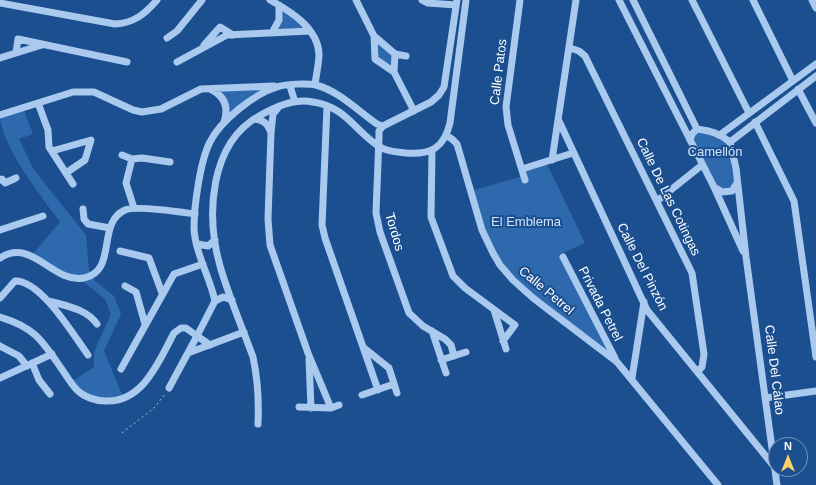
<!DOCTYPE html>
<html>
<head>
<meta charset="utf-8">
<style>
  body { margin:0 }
  #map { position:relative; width:816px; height:485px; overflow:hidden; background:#1b4f8f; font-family:Arial,sans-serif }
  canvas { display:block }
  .north { position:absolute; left:768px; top:437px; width:40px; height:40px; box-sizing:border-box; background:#1b4f8f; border:1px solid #7695bc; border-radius:50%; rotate:0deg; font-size:11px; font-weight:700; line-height:16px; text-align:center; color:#fff }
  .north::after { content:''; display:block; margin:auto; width:14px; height:18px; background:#ffd166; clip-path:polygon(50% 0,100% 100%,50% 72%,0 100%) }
</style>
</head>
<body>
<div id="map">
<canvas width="816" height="485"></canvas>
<div class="north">N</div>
</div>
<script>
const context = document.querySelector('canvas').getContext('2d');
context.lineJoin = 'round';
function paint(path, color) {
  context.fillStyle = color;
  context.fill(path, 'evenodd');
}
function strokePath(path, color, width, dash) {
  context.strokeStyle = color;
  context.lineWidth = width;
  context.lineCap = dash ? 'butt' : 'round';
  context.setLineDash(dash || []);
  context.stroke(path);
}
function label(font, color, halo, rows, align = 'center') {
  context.font = font + ' Arial,sans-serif';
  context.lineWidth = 4;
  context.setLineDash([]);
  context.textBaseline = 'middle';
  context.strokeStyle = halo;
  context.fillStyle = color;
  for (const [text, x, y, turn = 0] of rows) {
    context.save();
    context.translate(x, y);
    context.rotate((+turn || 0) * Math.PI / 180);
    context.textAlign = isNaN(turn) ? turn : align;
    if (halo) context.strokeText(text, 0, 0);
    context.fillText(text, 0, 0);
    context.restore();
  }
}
paint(new Path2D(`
  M279,5L310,31L272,33L276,26Z
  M374,36L395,54L394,72L375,59Z
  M278,86L265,92L223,123L226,108L208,88Z
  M23,108L33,134L19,139L34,170L86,235L89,270L95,281L114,296L121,314L104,351L124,399H92L71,382L94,367V352L111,314L105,299L85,283L83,278H73L32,255L60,222C42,197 0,145 0,115Z
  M697,129L730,142L737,182L732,191L714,187L690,140Z
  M546,162L585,243L561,254L617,362L533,298L493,253L471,191L523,176L522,169Z`), '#2e69ad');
strokePath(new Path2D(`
  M122,433L154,408L166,393`), '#a9c9ee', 1, [2, 3]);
strokePath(new Path2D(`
  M270,0C290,11 318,28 319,54C319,64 316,75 315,85
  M356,0L374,36L375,59L394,72
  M422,0L428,3L456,5
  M520,0L506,107L508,125L525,180
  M619,0L714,187L743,251
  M633,0L697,129
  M692,0L749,113
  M753,0L793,81
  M812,0L816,8
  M0,3L115,24C134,23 145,14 157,0
  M272,33L279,20V5
  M374,36L395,54L394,72L414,111
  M167,38L177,31L202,0
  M204,45L220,27L233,35
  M570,48L579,51L585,56L692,273L704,354L702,367L698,371
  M16,53L18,39L127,62
  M395,54L406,56
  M0,58L42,45
  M177,62L227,35L310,31
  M290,86L295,102
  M210,89C225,96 229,107 224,122
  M798,89L816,123
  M38,103L48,130L49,147L73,184
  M327,106L322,225L325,238L378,390
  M278,108L273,114L271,133L268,219L270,245L308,353L331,408
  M0,115L73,92H94L133,110L142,112L161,109L201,89L274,86
  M254,119C263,120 268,123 271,133
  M559,121L647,310L773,465
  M755,122L794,201L816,357
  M383,126L379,131V137L376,213L380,232L409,313L423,326L445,339L451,345L454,356
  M721,134L816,64
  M447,136L452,139L457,144L482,230L493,253L500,265L513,280L533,298L617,362L718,485
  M690,140L692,134L697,129C711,131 719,133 730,142
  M730,142L736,168L746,257L777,485
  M730,142L816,76
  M52,151L91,140L85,160L66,173
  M432,151L431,217L453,276L465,288L515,325L503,341
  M122,155L132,159L126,183L134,208
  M132,159L142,158L170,162
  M552,160L576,0
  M522,169L573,153
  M0,180L2,179L5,183L16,178
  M714,187L722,192L732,191L737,183
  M657,201L702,165
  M83,209L84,219L88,224L110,228
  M0,230L43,216
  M198,244L208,246L215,240
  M120,251L149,258L162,293
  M563,257L615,358
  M0,258C32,237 53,284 84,278C118,271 96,223 125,210C137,205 180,212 195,214
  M125,286L136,292L145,324
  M0,298L15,281C41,280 74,336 88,355
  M49,301C67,306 86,309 97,324
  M215,301L223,297L232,300
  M494,310L506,349
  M0,317C34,327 42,340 61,368C66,375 71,384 77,390C84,397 96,401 105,401C143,403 159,361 174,333L181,328H186L197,336L169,388
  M432,331L446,373
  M210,345L197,336L215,301C210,277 195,253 194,228C194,207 200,161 210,142C220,121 254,94 277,87C284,84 308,83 316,85C339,91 358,111 377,124L383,126L431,102L439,95L444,87L457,0
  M0,346L19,356L27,366
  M364,348L389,368L397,393
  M188,353L244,332
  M309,359L311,408
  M441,360L466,352
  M32,363L39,380L50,394
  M121,369L174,274L203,264
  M0,378L52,354
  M632,378L644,302
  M362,395L394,384
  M765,398L816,391
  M299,407L331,408L339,405
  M258,424C259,401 258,380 253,357C242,327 229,297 220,266C206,216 209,144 259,116C275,107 294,98 313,102C347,107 355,132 380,147C388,152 397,152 406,153C431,155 444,148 450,123L466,0`), '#a9c9ee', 7);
label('13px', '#fff', '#1b4f8f', [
  ["Calle Patos",499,72,-83],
  ["Calle De Las Cotingas",668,197,64],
  ["Tordos",394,232,74],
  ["Calle Del Pinzón",642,267,63],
  ["Calle Petrel",546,291,40],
  ["Privada Petrel",600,304,63],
  ["Calle Del Cálao",774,370,83]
]);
label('13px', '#cfe3fa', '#1b4f8f', [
  ["Camellón",715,152],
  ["El Emblema",526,222]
]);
</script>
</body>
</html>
